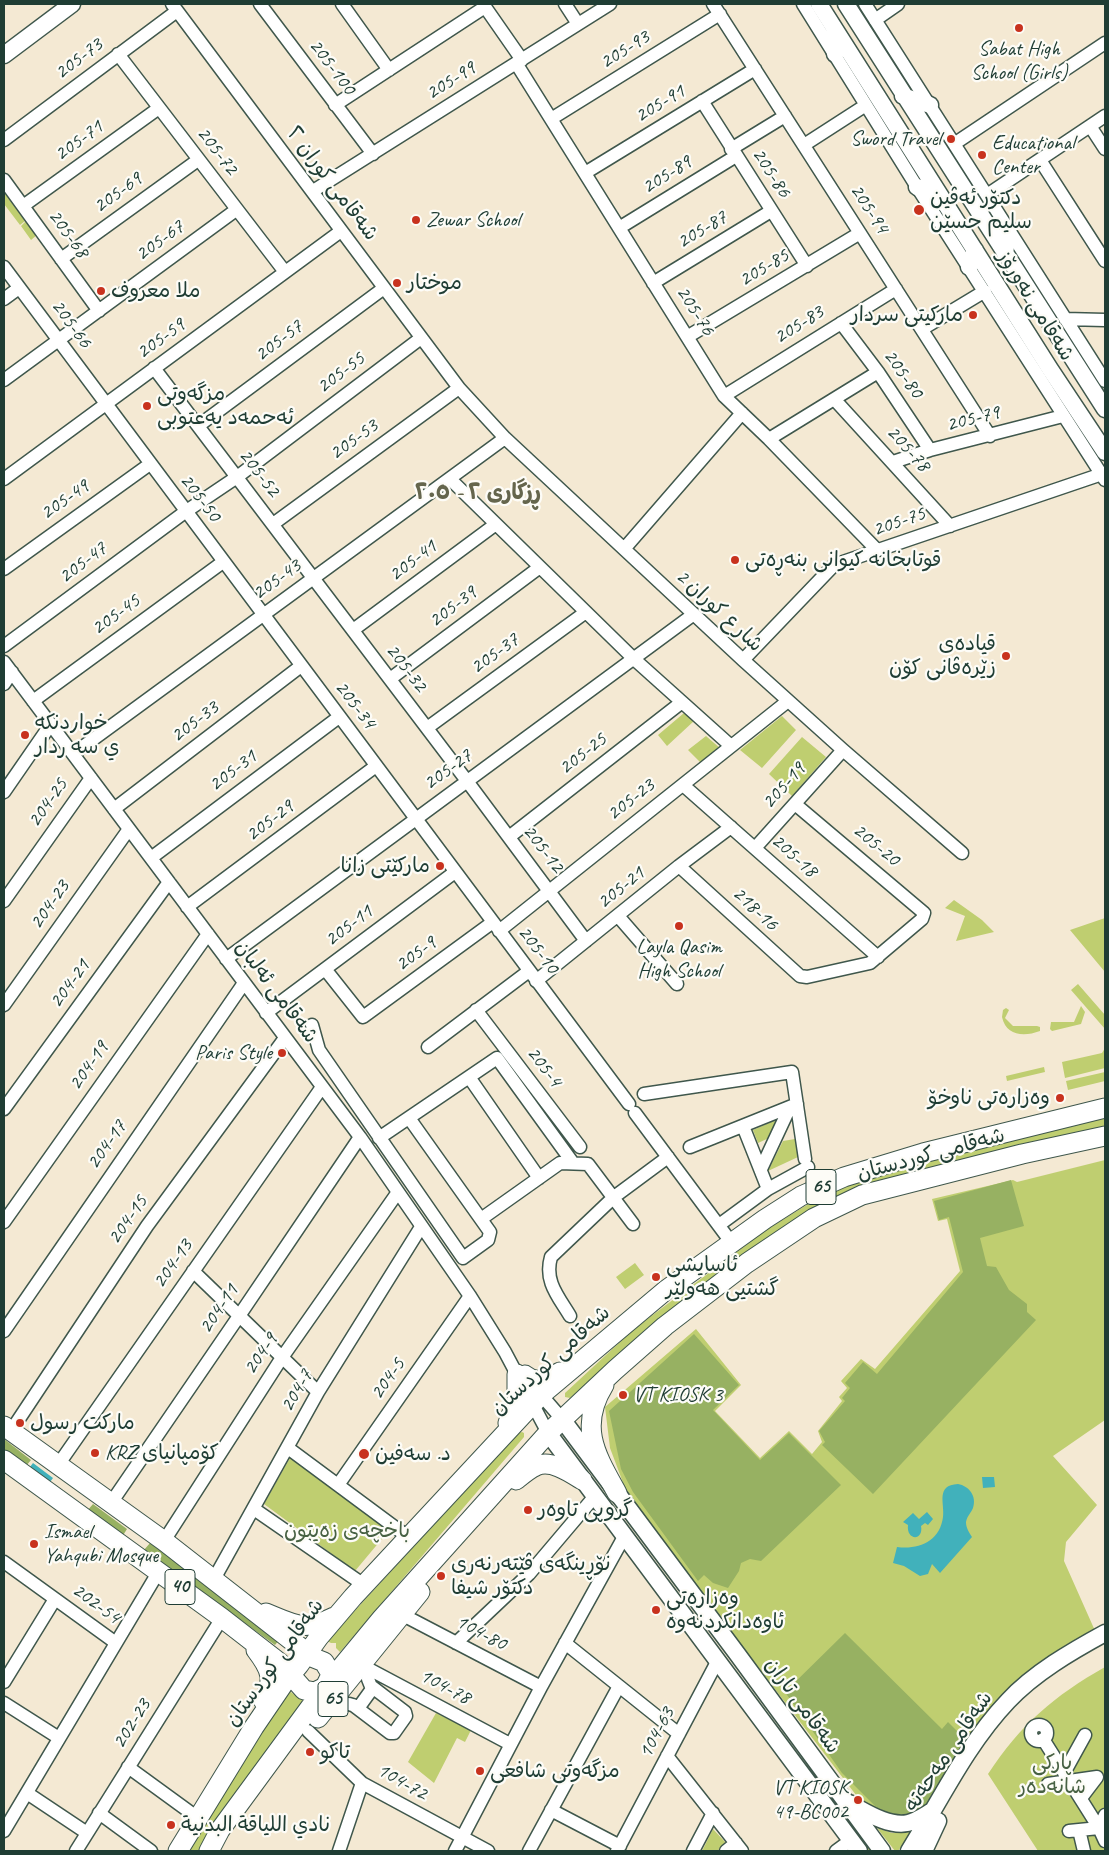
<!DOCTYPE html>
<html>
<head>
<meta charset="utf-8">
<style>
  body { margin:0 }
  #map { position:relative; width:1109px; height:1855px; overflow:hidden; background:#f4e9d3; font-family:Caveat,sans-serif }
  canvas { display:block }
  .frame { position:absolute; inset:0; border:5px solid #1f3d34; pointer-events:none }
</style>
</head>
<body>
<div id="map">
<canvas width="1109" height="1855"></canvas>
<div class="frame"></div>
</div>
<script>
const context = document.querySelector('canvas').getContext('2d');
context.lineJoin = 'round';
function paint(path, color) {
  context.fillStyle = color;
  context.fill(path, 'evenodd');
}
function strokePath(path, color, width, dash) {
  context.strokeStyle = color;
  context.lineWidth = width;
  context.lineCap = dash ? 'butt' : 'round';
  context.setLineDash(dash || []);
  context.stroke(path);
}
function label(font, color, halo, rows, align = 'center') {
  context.font = font + ' Caveat,"Playpen Sans Arabic",sans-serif';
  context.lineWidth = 4.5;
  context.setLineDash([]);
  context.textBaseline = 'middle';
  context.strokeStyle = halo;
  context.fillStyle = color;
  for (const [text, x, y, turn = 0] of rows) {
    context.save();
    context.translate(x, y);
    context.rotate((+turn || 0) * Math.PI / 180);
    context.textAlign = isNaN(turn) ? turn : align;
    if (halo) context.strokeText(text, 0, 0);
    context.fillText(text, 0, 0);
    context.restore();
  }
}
paint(new Path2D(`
  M4,192L25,221L20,225L4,204Z
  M26,221L37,235L31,240L21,226Z
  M684,713L694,721L667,746L658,735Z
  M782,716L796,730L762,768L740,750Z
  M706,736L721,749L702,764L688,750Z
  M802,737L826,757L792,796L769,774Z
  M954,900L982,920L994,932L956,941L965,916L945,908Z
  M1105,918V972L1070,930Z
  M1078,984L1105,1015V1029L1071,990Z
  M1081,1006L1085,1012L1081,1024L1052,1031L1050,1029L1051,1022H1074Z
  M1006,1008L1009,1010L1005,1018L1013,1026H1037L1040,1027V1031C1024,1037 1006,1036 1002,1017L1003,1010Z
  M1105,1048V1068L1065,1078L1062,1062L1102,1053Z
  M1044,1067L1045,1072L1007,1081L1006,1076Z
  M1105,1072V1081L1068,1090L1066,1081Z
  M1105,1118V1129L862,1192L643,1338L570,1398L565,1397V1393L634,1329L766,1230L810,1203L857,1181L913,1163Z
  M776,1120L769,1138L758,1143L753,1130Z
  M795,1139L798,1157L768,1171L783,1141Z
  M1105,1160V1420L1053,1456L1097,1505L1066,1542L1064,1561L1096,1633L1042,1669L924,1810L914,1818L876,1811L856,1795L666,1547L625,1488L610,1448L605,1407L696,1329L741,1385L715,1411L760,1458L789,1431L812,1454L822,1442L818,1431L842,1401L839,1397L847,1388L841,1381L861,1359L875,1369L960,1271L947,1219L938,1221L932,1199L1013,1180L1017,1182Z
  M635,1263L644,1275L625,1289L616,1277Z
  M522,1432L524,1433V1437L340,1652L336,1648V1643H331L327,1641L518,1433Z
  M291,1456L391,1528L355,1571L264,1504Z
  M1105,1667V1851H1038L988,1774C1021,1724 1054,1696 1105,1667Z
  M288,1690L303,1701L235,1795L199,1851H187Z
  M436,1713L471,1730L465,1742L457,1738L434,1783L408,1762Z
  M826,1786L874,1851H867L821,1789Z
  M877,1828L892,1833L912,1832L898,1851H895Z
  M713,1829L726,1843L717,1851H702Z`), '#bfce70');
paint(new Path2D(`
  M1011,1180L1024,1226L980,1238L987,1266L996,1267L1009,1290L1027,1304V1312L1036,1320L873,1494L822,1445L825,1442L819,1431L845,1401L842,1398L850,1388L845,1383L863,1362L877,1374L963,1272L949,1217L939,1220L934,1201Z
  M694,1334L739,1385L713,1410L760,1460L789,1433L841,1485L761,1561L750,1559L741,1563L739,1571L728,1588L713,1583L704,1575L698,1581L633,1492L621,1469L609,1411Z
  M4,1439L31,1460L26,1466L4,1450Z
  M93,1504L127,1529L122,1537L87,1511Z
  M150,1543L280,1639L275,1645L144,1550Z
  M845,1633L942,1729L948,1722L966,1740L932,1797L917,1817H897L879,1810L842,1773L785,1692Z`), '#97b162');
paint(new Path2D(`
  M33,1463L53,1478L50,1482L30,1467Z
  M982,1477H994L995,1487L983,1488Z
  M958,1484C969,1486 977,1496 973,1508C971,1513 967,1516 966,1522C966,1528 969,1532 972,1537L940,1573L932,1564L928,1574L920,1576L904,1566L893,1563L897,1547C919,1550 940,1541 943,1517C945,1504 935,1485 958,1484Z
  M927,1512L933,1519L928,1525L925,1523L921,1526C924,1541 906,1541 908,1525L903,1522L913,1513L919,1519Z`), '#41b1bb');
const minor = new Path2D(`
  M172,4L459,388L505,438L743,660L843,750L962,853
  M260,4L373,154
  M342,4L389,70
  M483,4L522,60
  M565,4L578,24
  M713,4L990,436
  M803,4L917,187L1105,480
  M865,4L1105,381
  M875,20L898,4
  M118,54L285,272
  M516,63L724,396L769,439L877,550
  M702,101L807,266
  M335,105L485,7
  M551,119L720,14
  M1090,126L1105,149
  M4,140L177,11
  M954,144L1105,43
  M804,145L866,105
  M731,149L785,116
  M1040,160L1105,261
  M585,173L755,69
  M4,180L99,311
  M313,191L610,4
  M987,195L1105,116
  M23,206L159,108
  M619,228L736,156
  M61,259L198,160
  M4,267L629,1104
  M653,283L771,211
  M4,299L19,288
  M1065,319L1105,320
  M841,323L878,372L930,450
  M922,329L985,291
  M687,337L860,233
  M154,368L467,781L586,941
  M4,380L236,210
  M724,396L896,289
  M835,400L950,526
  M198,426L384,288
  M769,439L878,372
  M893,462L930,450L1063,416
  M4,479L341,231
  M450,479L634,659L731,746
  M273,524L459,388
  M624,549L742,413
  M4,569L150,464
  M353,630L496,524
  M4,646L185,512L237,477L421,338
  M743,660L834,565L1102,474
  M4,662L360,1137L470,1296L505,1352L548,1433
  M390,679L540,567
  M4,684L12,672
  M33,701L223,562
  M427,728L586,612
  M73,754L505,438
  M683,785L878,957
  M4,792L51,724
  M114,809L301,666
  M509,837L682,702
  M755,848L843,750
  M151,858L339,717
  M679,866L800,976L807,977L870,963L922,919L924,913L795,804
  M4,901L91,778
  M187,907L376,766
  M618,916L677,984
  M499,931L788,701
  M226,959L694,614
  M325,969L363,1017L493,922
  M536,981L679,866L731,827
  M4,1005L129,829
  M476,1010L580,1147
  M266,1013L455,872
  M312,1025L319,1050L463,1258L488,1240L490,1232L409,1118
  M428,1047L529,971
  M469,1077L539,1178
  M644,1094L792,1072L805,1159
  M4,1109L169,882
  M635,1113L731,1242
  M743,1126L768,1189
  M379,1138L497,1058L573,1163
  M690,1147L797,1104
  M761,1169L790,1107
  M481,1219L560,1163L588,1164L633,1224
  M4,1222L208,934
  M719,1225L768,1189L808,1167
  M193,1271L318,1392
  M570,1316C558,1296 544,1281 551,1257L614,1197L668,1157
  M4,1331L244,983
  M536,1389L562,1419
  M11,1431L147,1226L285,1038
  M288,1448L408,1537
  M58,1465L322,1087
  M338,1485L470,1296
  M111,1503L239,1316L360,1137
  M254,1509L364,1585
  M164,1541L281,1359L398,1192
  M4,1562L116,1643
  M214,1579L318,1392L421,1227
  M403,1615L541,1687
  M456,1643L529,1574L595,1496
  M565,1643L679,1734
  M361,1663L367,1668L510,1744
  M4,1682L55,1599
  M4,1703L59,1738
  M349,1704L359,1707L372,1689L368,1679
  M353,1705L390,1733H394L406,1716L405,1712L371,1686
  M1031 1733a8 8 0 1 1 16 0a8 8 0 1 1-16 0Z
  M308,1731L362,1783L488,1851
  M1043,1739L1099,1828L1105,1841
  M667,1756L742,1851
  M128,1767L198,1818
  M1064,1773L1085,1735
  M1048,1784L1097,1777L1081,1798
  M27,1793L87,1833
  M551,1810L620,1846
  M99,1813L151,1851
  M1079,1830L1084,1851
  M4,1831L159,1571
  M1069,1831L1099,1828L1105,1815
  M76,1851L222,1618
  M339,1851L362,1783
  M455,1851L541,1687L625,1535
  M529,1851L619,1686
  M617,1851L718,1660
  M693,1851L713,1813
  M726,1851L736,1843
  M836,1851L851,1840`);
const major = new Path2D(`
  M819,4L1050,369L1105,452
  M846,4L1105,409
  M834,28L835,54
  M4,55L72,4
  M903,96L930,105
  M917,187L942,199
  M1005,255L1008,228
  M969,267L975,250
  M562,1419L738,1655L882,1851
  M548,1433L859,1851
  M849,1803C866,1812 888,1827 908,1823C917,1821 925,1815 932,1811
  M909,1851C940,1801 967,1744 1008,1701C1034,1673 1072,1651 1105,1633
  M924,1851L938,1821`);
const highway = new Path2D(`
  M525,1375C537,1385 547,1380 560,1372
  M604,1385C578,1427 596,1455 617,1493
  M508,1423L517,1400V1374
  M4,1426L164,1541L314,1658L324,1662L330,1672V1677L325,1687L315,1692L304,1690L280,1663L222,1618L4,1460
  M516,1480C522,1475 529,1469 536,1466C551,1459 571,1473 582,1480
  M266,1613C295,1625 304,1632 334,1617
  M256,1650C272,1671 274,1679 264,1702
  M318,1718L420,1592
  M178,1851L254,1727L284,1683L299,1665L319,1637L353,1597L541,1395L666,1290L765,1219L801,1196L844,1177L923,1153L1105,1108
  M209,1851L220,1830L325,1687L382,1618L548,1433L615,1370L665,1326L747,1263L814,1218L862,1195L1022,1154L1105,1136`);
strokePath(minor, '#3f574c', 15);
strokePath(major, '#3f574c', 19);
strokePath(highway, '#3f574c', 21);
strokePath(minor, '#fff', 12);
strokePath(major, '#fff', 16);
strokePath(highway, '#fff', 19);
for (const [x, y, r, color] of [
  [1019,28,5,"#c8321e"],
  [951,139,5,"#c8321e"],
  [982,155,5,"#c8321e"],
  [919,210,6,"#c8321e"],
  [416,220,5,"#c8321e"],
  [397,283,5,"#c8321e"],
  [101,291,5,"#c8321e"],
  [973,315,5,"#c8321e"],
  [147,406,5,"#c8321e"],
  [735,560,5,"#c8321e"],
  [1006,656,5,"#c8321e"],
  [25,735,5,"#c8321e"],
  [440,866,5,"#c8321e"],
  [679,926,5,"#c8321e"],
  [282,1053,5,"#c8321e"],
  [1060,1098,5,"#c8321e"],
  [656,1277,5,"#c8321e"],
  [623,1395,5,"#c8321e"],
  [20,1423,5,"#c8321e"],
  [95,1453,5,"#c8321e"],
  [364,1454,6,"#c8321e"],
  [528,1510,5,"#c8321e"],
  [34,1544,5,"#c8321e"],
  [441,1576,5,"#c8321e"],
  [656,1610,5,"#c8321e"],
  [310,1752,5,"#c8321e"],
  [480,1771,5,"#c8321e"],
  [858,1800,5,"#c8321e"],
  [171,1825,5,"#c8321e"]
]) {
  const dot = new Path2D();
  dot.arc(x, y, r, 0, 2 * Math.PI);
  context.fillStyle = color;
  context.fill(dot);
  strokePath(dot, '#fdfcf7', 2);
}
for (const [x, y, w] of [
  [821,1187,30],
  [180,1587,30],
  [333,1699,30]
]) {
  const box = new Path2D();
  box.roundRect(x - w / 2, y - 17.5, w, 35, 4);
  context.fillStyle = '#fdfcf7';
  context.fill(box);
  strokePath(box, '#1f3d34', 1);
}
label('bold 20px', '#1f3d34', null, [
  ["65",821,1187],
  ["40",180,1587],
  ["65",333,1699]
]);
label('21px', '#1f3d34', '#fdfcf7', [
  ["Sabat High",1019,49,"center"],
  ["School (Girls)",1019,73,"center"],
  ["Sword Travel",941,139,"right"],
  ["Educational",992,143],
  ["Center",992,167],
  ["دکتۆر ئەڤین",930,198],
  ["سلیم حسێن",930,222],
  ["Zewar School",426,220],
  ["موختار",407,283],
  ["ملا معروف",111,291],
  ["ماركيتى سردار",963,315,"right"],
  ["مزگەوتی",157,394],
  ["ئەحمەد یەعتوبی",157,418],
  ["قوتابخانە کیوانی بنەڕەتی",745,560],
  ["قیادەی",996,644,"right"],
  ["زێرەڤانی کۆن",996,668,"right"],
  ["خواردنكه",35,723],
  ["ي سه ردار",35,747],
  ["مارکێتی زانا",430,866,"right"],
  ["Layla Qasim",679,947,"center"],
  ["High School",679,971,"center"],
  ["Paris Style",272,1053,"right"],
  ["وەزارەتی ناوخۆ",1050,1098,"right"],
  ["ئاسایشی",666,1265],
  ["گشتیی هەولێر",666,1289],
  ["VT KIOSK 3",633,1395],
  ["مارکت رسول",30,1423],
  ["KRZ كۆمپانیای",105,1453],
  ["د. سەفین",375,1454],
  ["گروپی تاوەر",538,1510],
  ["Ismael",44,1532],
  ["Yahqubi Mosque",44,1556],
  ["نۆڕینگەی ڤێتەرنەری",451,1564],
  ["دکتۆر شیفا",451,1588],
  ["وەزارەتی",666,1598],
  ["ئاوەدانکردنەوە",666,1622],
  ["تاكو",320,1752],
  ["مزگەوتی شافعی",490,1771],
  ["VT KIOSK",848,1788,"right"],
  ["49-BC002",848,1812,"right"],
  ["نادي اللياقة البدنية",181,1825]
], 'left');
label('21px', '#1f3d34', '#fdfcf7', [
  ["205-93",625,50,-32],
  ["205-73",79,59,-37],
  ["205-100",332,67,53],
  ["205-99",451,81,-32],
  ["205-91",660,104,-31],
  ["205-71",79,141,-36],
  ["205-72",217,151,53],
  ["205-86",771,173,57],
  ["205-89",667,175,-32],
  ["شەقامی کوران ٢",332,184,53],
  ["205-69",118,193,-36],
  ["205-94",869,209,57],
  ["205-87",702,230,-31],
  ["205-68",68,234,54],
  ["205-67",160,241,-36],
  ["205-85",764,268,-31],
  ["شەقامی نەورۆز",1035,306,58],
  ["205-76",695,311,58],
  ["205-66",71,324,54],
  ["205-83",799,325,-32],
  ["205-59",161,339,-36],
  ["205-57",279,341,-37],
  ["205-55",341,373,-37],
  ["205-80",903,374,55],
  ["205-79",973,419,-14],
  ["205-53",354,440,-36],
  ["205-78",908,449,48],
  ["205-52",259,473,53],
  ["205-50",200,498,53],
  ["205-49",65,500,-35],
  ["205-75",899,522,-19],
  ["205-41",413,561,-37],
  ["205-47",83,563,-37],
  ["205-43",277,580,-36],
  ["205-39",453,607,-37],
  ["شارع كوران 2",719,611,43],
  ["205-45",116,615,-36],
  ["205-37",495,654,-36],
  ["205-32",406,668,53],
  ["205-34",355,705,53],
  ["205-33",195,722,-37],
  ["205-25",583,754,-38],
  ["205-27",448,770,-36],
  ["205-31",233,771,-37],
  ["205-19",784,786,-48],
  ["205-23",631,800,-38],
  ["204-25",48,803,-55],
  ["205-29",270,821,-37],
  ["205-20",876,845,40],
  ["205-12",543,849,53],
  ["205-18",794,856,42],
  ["205-21",621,888,-39],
  ["204-23",50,905,-55],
  ["218-16",755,909,43],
  ["205-11",349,926,-37],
  ["205-10",538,950,53],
  ["205-9",416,954,-36],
  ["204-21",70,984,-54],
  ["شەقامی ئەلبان",276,992,53],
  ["204-19",89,1066,-55],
  ["205-4",544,1067,53],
  ["204-17",107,1145,-55],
  ["شەقامی کوردستان",931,1155,-15],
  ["204-15",128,1220,-55],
  ["204-13",173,1264,-55],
  ["204-11",219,1309,-56],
  ["204-9",261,1354,-56],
  ["شەقامی کوردستان",551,1361,-42],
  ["204-5",388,1379,-55],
  ["204-7",297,1391,-60],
  ["202-54",96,1604,36],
  ["104-80",481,1633,28],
  ["شەقامی کوردستان",275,1663,-54],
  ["104-78",445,1687,28],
  ["شەقامی تاران",802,1706,54],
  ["202-23",132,1724,-58],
  ["104-63",657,1733,-62],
  ["شەقامی مەحەتە",949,1752,-56],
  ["104-72",402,1782,30]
]);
label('21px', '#476143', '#fdfcf7', [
  ["باخچەی زەیتون",347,1531],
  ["پارکی",1052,1763],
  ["شانەدەر",1052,1787]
]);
label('bold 22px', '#65664d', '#fdfcf7', [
  ["ڕزگاری ٢ - ٢٠٥",478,493]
]);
</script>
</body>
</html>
